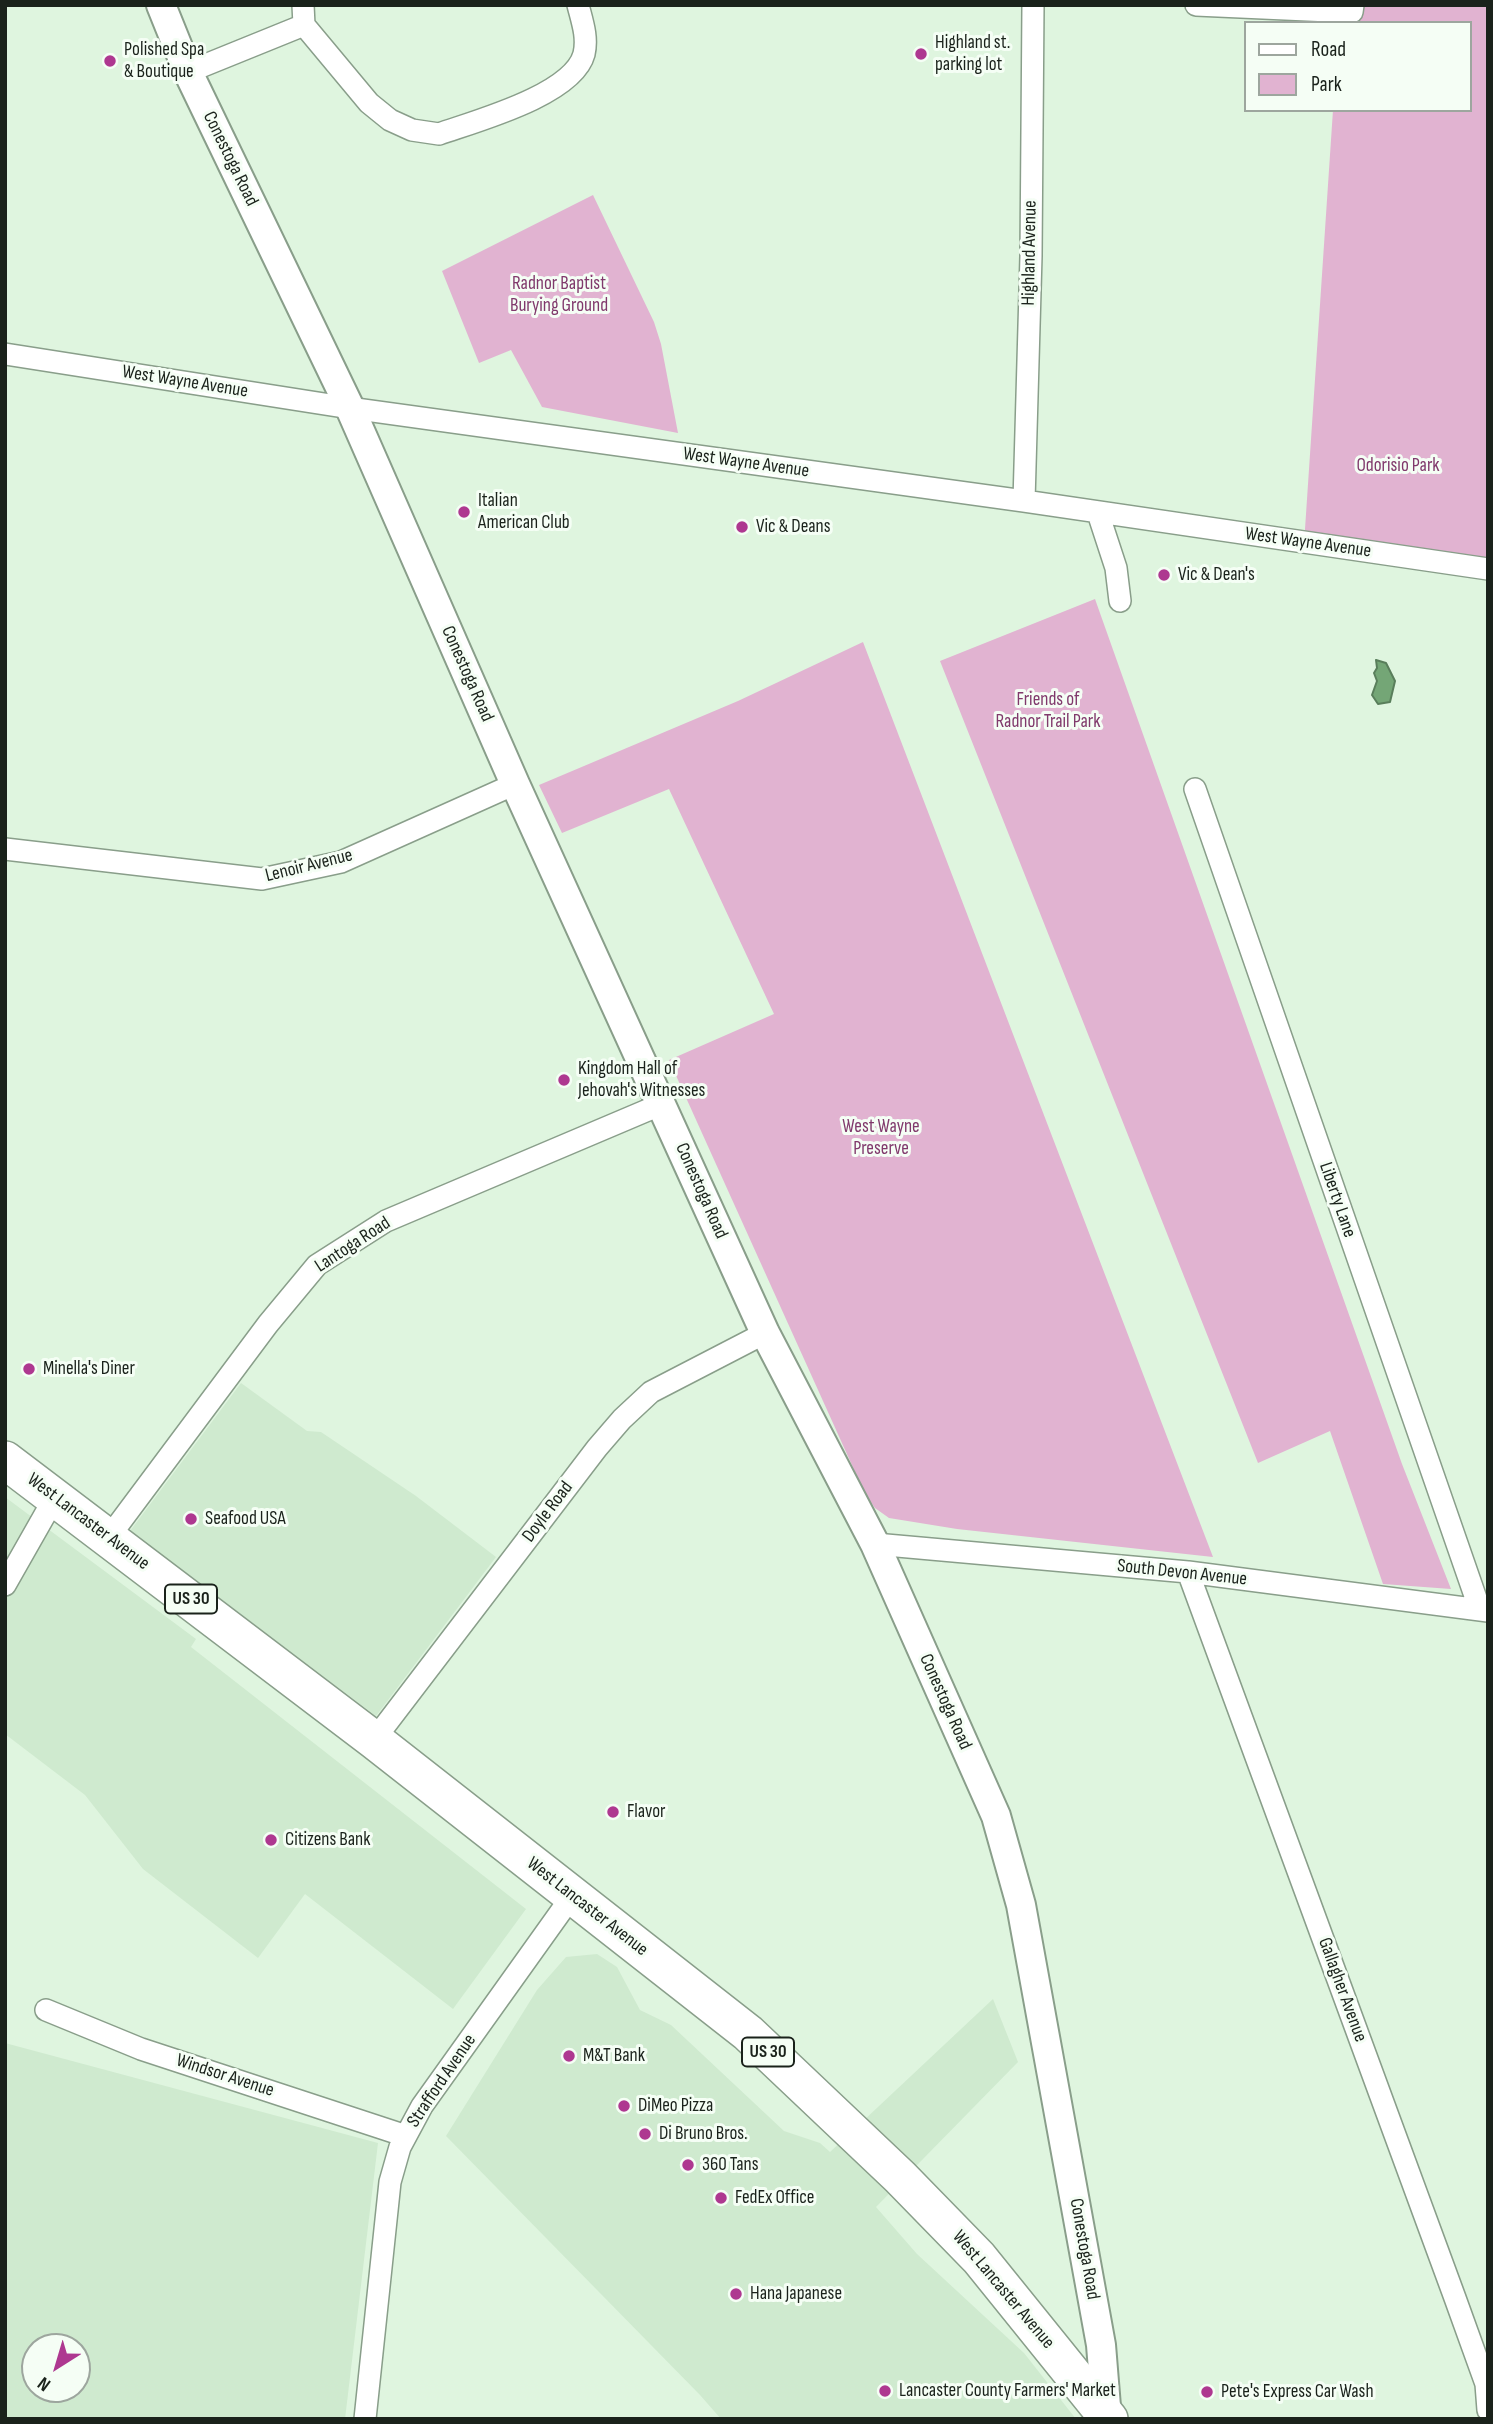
<!DOCTYPE html>
<html>
<head>
<meta charset="utf-8">
<style>
  body { margin:0 }
  #map { position:relative; width:1493px; height:2424px; overflow:hidden; background:#dff5df; font-family:"Sofia Sans Condensed",sans-serif }
  canvas { display:block }
  .frame { position:absolute; inset:0; border:7px solid #1a221b; pointer-events:none }
  .legend { position:absolute; left:1244px; top:21px; width:228px; height:91px; box-sizing:border-box; background:#f5fef5; border:2px solid #9da69e; margin:0; padding:9px 12px; list-style:none; font-size:21px; color:#1a221b }
  .legend li { display:flex; align-items:center; gap:14px; height:35px }
  .legend b { width:35px; border:2px solid #9da69e }
  .north { position:absolute; left:21px; top:2333px; width:70px; height:70px; box-sizing:border-box; background:#f5fef5; border:2px solid #9da69e; border-radius:50%; rotate:217deg; font-size:19px; font-weight:700; line-height:28px; text-align:center; color:#1a221b }
  .north::after { content:''; display:block; margin:auto; width:24px; height:32px; background:#ae3890; clip-path:polygon(50% 0,100% 100%,50% 72%,0 100%) }
</style>
</head>
<body>
<div id="map">
<canvas width="1493" height="2424"></canvas>
<div class="frame"></div>
<ul class="legend">
<li><b style="height:9px;background:#fff"></b>Road</li>
<li><b style="height:19px;background:#e1b3d1"></b>Park</li>
</ul>
<div class="north">N</div>
</div>
<script>
const context = document.querySelector('canvas').getContext('2d');
context.lineJoin = 'round';
function paint(path, color) {
  context.fillStyle = color;
  context.fill(path, 'evenodd');
}
function strokePath(path, color, width, dash) {
  context.strokeStyle = color;
  context.lineWidth = width;
  context.lineCap = dash ? 'butt' : 'round';
  context.setLineDash(dash || []);
  context.stroke(path);
}
function label(font, color, halo, rows, align = 'center') {
  context.font = font + ' "Sofia Sans Condensed",sans-serif';
  context.lineWidth = 6;
  context.setLineDash([]);
  context.textBaseline = 'middle';
  context.strokeStyle = halo;
  context.fillStyle = color;
  for (const [text, x, y, turn = 0] of rows) {
    context.save();
    context.translate(x, y);
    context.rotate((+turn || 0) * Math.PI / 180);
    context.textAlign = isNaN(turn) ? turn : align;
    if (halo) context.strokeText(text, 0, 0);
    context.fillText(text, 0, 0);
    context.restore();
  }
}
paint(new Path2D(`
  M241,1383L307,1431L321,1432L416,1496L496,1557L376,1716L130,1531Z
  M5,1497L196,1639L191,1647L526,1909L453,2009L305,1894L258,1958L143,1869L85,1795L5,1734Z
  M597,1954L617,1967L640,2010L671,2025L784,2131L820,2143L830,2152L993,1999L1018,2062L876,2207L917,2254L1024,2353L1076,2419H721L700,2395L446,2136L537,1990L566,1957Z
  M5,2043L378,2143L345,2419H5ZM35,2347H77V2389H35Z`), '#cfeacf');
paint(new Path2D(`
  M1339,5H1488V569L1304,544L1333,110H1470V23H1338Z
  M593,195L654,322L661,344L678,433L542,407L511,350L479,363L442,271Z
  M1095,599L1402,1464L1451,1589L1383,1584L1330,1431L1258,1463L940,661Z
  M863,642L1213,1557L957,1529L889,1518L875,1508L865,1494L669,1060L774,1014L669,789L562,833L539,785L738,701Z`), '#e1b3d1');
const water = new Path2D(`
  M1376,660L1386,663L1395,681L1390,702L1378,704L1372,695L1377,681L1374,673L1377,668Z`);
paint(water, '#74a676');
strokePath(water, '#597e5b', 2);
const street = new Path2D(`
  M303,5L304,25L369,103L390,120L412,130L439,134C476,121 573,95 584,54C588,37 582,21 578,5
  M1196,5L1352,12L1353,5
  M188,72L304,25
  M5,354L350,408L1024,501L1488,569
  M1024,501L1031,256L1033,5
  M1098,513L1116,568L1120,601
  M1195,789L1480,1610
  M5,849L262,879L341,862L515,784
  M109,1537L268,1324L317,1265L386,1221L662,1104
  M875,1544L1188,1572L1488,1611
  M1188,1572L1455,2298L1486,2384L1488,2410
  M5,1585L55,1497
  M374,1740L597,1448L622,1419L651,1392L765,1333
  M46,2010L141,2049L406,2136
  M365,2419L390,2182L400,2147L422,2106L572,1896`);
const secondary = new Path2D(`
  M161,5L188,72L350,408L515,784L765,1333L875,1544L996,1816L1021,1905L1101,2345L1107,2419`);
const highway = new Path2D(`
  M5,1460L374,1740L748,2033L900,2177L979,2258L1109,2419`);
strokePath(street, '#899e8a', 24);
strokePath(secondary, '#899e8a', 32);
strokePath(highway, '#899e8a', 40);
strokePath(street, '#fff', 21);
strokePath(secondary, '#fff', 28);
strokePath(highway, '#fff', 37);
for (const [x, y, r, color] of [
  [921,54,7,"#ae3890"],
  [110,61,7,"#ae3890"],
  [464,512,7,"#ae3890"],
  [742,527,7,"#ae3890"],
  [1164,575,7,"#ae3890"],
  [564,1080,7,"#ae3890"],
  [29,1369,7,"#ae3890"],
  [191,1519,7,"#ae3890"],
  [613,1812,7,"#ae3890"],
  [271,1840,7,"#ae3890"],
  [569,2056,7,"#ae3890"],
  [624,2106,7,"#ae3890"],
  [645,2134,7,"#ae3890"],
  [688,2165,7,"#ae3890"],
  [721,2198,7,"#ae3890"],
  [736,2294,7,"#ae3890"],
  [885,2391,7,"#ae3890"],
  [1207,2392,7,"#ae3890"]
]) {
  const dot = new Path2D();
  dot.arc(x, y, r, 0, 2 * Math.PI);
  context.fillStyle = color;
  context.fill(dot);
  strokePath(dot, '#f5fef5', 2.5);
}
for (const [x, y, w] of [
  [191,1599,52],
  [768,2052,52]
]) {
  const box = new Path2D();
  box.roundRect(x - w / 2, y - 14.5, w, 29, 5);
  context.fillStyle = '#f5fef5';
  context.fill(box);
  strokePath(box, '#1a221b', 2);
}
label('bold 18px', '#1a221b', null, [
  ["US 30",191,1599],
  ["US 30",768,2052]
]);
label('19px', '#1a221b', '#f5fef5', [
  ["Highland st.",935,43],
  ["parking lot",935,65],
  ["Polished Spa",124,50],
  ["& Boutique",124,72],
  ["Italian",478,501],
  ["American Club",478,523],
  ["Vic & Deans",756,527],
  ["Vic & Dean's",1178,575],
  ["Kingdom Hall of",578,1069],
  ["Jehovah's Witnesses",578,1091],
  ["Minella's Diner",43,1369],
  ["Seafood USA",205,1519],
  ["Flavor",627,1812],
  ["Citizens Bank",285,1840],
  ["M&T Bank",583,2056],
  ["DiMeo Pizza",638,2106],
  ["Di Bruno Bros.",659,2134],
  ["360 Tans",702,2165],
  ["FedEx Office",735,2198],
  ["Hana Japanese",750,2294],
  ["Lancaster County Farmers' Market",899,2391],
  ["Pete's Express Car Wash",1221,2392]
], 'left');
label('19px', '#1a221b', '#f5fef5', [
  ["Conestoga Road",230,159,64],
  ["Highland Avenue",1030,253,-89],
  ["West Wayne Avenue",185,382,9],
  ["West Wayne Avenue",746,463,8],
  ["West Wayne Avenue",1308,543,8],
  ["Conestoga Road",467,674,66],
  ["Lenoir Avenue",309,866,-14],
  ["Conestoga Road",701,1191,66],
  ["Liberty Lane",1337,1200,71],
  ["Lantoga Road",353,1245,-33],
  ["Doyle Road",548,1512,-53],
  ["West Lancaster Avenue",88,1522,37],
  ["South Devon Avenue",1182,1573,6],
  ["Conestoga Road",945,1702,66],
  ["West Lancaster Avenue",587,1907,38],
  ["Gallagher Avenue",1342,1990,70],
  ["Windsor Avenue",225,2076,18],
  ["Strafford Avenue",442,2081,-56],
  ["Conestoga Road",1084,2249,80],
  ["West Lancaster Avenue",1003,2290,50]
]);
label('19px', '#80396c', '#f5fef5', [
  ["Radnor Baptist",559,284],
  ["Burying Ground",559,306],
  ["Odorisio Park",1398,466],
  ["Friends of",1048,700],
  ["Radnor Trail Park",1048,722],
  ["West Wayne",881,1127],
  ["Preserve",881,1149]
]);
</script>
</body>
</html>
